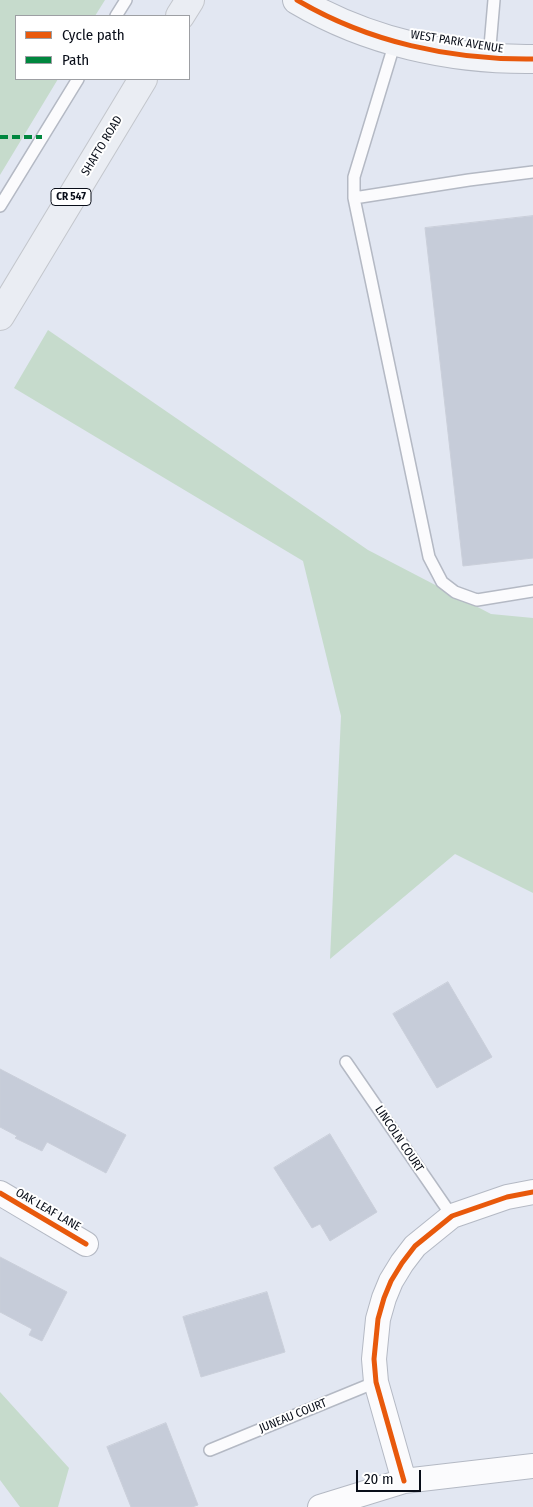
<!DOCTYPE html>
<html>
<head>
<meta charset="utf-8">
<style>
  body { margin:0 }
  #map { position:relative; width:533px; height:1507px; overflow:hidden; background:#e2e7f2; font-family:"Fira Sans Condensed",sans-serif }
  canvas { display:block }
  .legend { position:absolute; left:15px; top:15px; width:175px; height:65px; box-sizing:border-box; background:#fff; border:1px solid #9d9fa3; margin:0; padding:6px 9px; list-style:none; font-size:15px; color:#090e19 }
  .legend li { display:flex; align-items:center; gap:10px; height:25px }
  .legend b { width:25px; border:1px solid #9d9fa3 }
  .scale { position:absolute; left:356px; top:1470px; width:65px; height:22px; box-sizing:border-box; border:2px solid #090e19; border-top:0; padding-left:6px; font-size:15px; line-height:18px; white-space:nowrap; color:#090e19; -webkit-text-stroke:4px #fff; paint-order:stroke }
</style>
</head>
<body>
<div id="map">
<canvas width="533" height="1507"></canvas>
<ul class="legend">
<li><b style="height:6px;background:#e8590c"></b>Cycle path</li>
<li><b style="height:6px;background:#00873e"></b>Path</li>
</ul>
<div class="scale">20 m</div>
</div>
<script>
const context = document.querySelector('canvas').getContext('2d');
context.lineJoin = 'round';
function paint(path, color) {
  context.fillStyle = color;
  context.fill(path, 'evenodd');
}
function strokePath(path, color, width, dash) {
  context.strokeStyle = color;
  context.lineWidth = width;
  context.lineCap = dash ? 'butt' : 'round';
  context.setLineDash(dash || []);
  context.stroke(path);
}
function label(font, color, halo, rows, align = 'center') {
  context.font = font + ' "Fira Sans Condensed",sans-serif';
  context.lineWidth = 4;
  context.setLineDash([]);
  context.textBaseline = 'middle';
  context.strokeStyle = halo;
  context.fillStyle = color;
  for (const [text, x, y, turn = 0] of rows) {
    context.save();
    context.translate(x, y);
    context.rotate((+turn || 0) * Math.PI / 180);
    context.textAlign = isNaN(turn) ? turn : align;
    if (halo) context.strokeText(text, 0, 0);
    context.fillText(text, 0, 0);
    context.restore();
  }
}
paint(new Path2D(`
  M0,0H105L95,16H16V79H58L0,175Z
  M48,330L368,550L491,614L533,618V893L455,854L330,959L341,716L303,561L14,388Z
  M0,1392L69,1468L58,1507H20L0,1480Z`), '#c6dbcc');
const building = new Path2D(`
  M533,216V558L463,566L425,228Z
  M448,982L492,1057L437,1088L393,1014Z
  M0,1069L126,1135L106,1173L47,1142L42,1151L15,1138L17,1136L0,1127Z
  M330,1134L377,1212L330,1241L320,1224L312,1228L274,1168Z
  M0,1257L67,1292L42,1341L29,1335L32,1329L0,1312Z
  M267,1292L285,1352L201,1377L183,1317Z
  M166,1423L198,1505L192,1507H131L107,1447Z`);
paint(building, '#c6ccd9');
strokePath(building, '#cacfda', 1);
const lane = new Path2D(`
  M116,16L126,0
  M395,42L354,177V198L429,557L442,582L455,592L477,600L533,591
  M489,58L494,0
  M354,198L469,180L533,172
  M0,206L78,79
  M346,1062L452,1216
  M210,1450L376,1382`);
const street = new Path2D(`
  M0,1193L86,1244
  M404,1481L376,1382L374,1359L378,1319L384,1298L391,1281L402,1263L415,1246L452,1216L507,1197L533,1192
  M320,1507L404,1481L533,1466`);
const secondary = new Path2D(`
  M297,0C368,42 451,60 533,59`);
const primary = new Path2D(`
  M180,16L190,0
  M0,316L143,79`);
strokePath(lane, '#b4b9c4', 14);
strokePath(street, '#b4b9c4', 26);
strokePath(secondary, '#b4b9c4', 30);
strokePath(primary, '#c3c6cc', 30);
strokePath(lane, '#fbfbfd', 11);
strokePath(street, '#fbfbfd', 24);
strokePath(secondary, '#f2f4f8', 28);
strokePath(primary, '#eaedf3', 28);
strokePath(new Path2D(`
  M0,137H42`), '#00873e', 4, [8, 4]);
strokePath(new Path2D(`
  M297,0C368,42 451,60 533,59
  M0,1193L86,1244
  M404,1481L376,1382L374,1359L378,1319L384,1298L391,1281L402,1263L415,1246L452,1216L507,1197L533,1192`), '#e8590c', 5);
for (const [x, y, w] of [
  [71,197,40]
]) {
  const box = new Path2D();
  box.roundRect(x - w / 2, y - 8.5, w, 17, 4);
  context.fillStyle = '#fff';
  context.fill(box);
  strokePath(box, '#090e19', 1);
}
label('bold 11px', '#090e19', null, [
  ["CR 547",71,197]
]);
label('12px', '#090e19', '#fff', [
  ["WEST PARK AVENUE",457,42,9],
  ["SHAFTO ROAD",102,146,-59],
  ["LINCOLN COURT",399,1139,56],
  ["OAK LEAF LANE",48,1210,30],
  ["JUNEAU COURT",293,1416,-22]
]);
</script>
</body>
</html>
